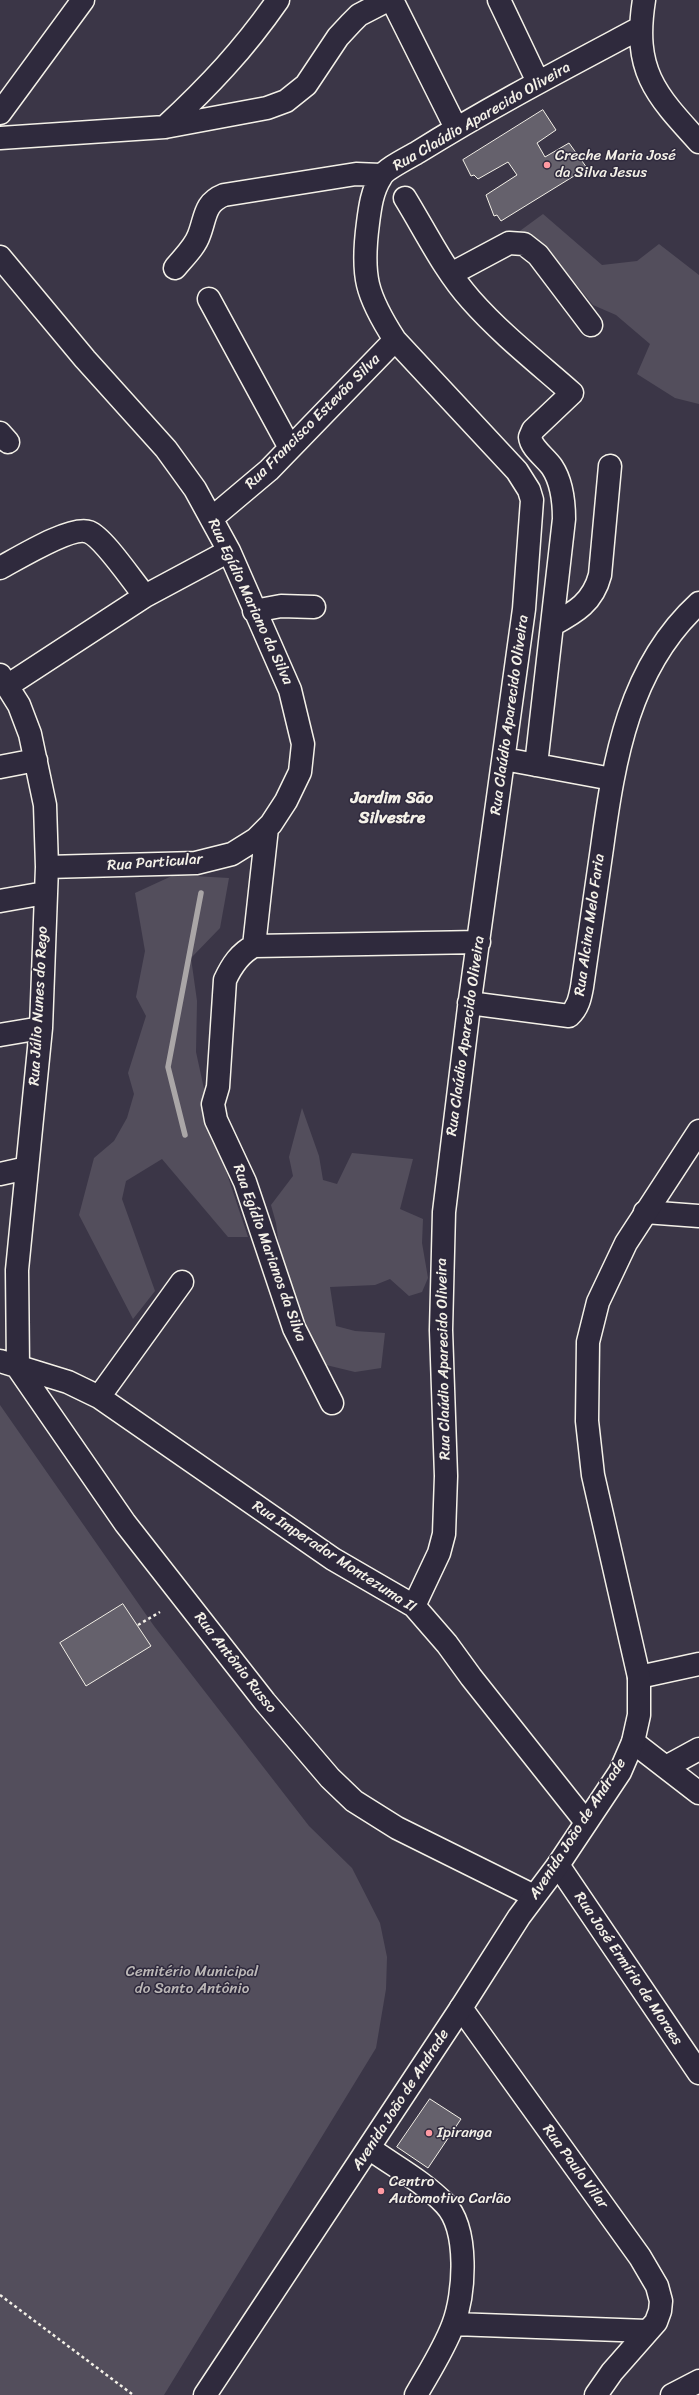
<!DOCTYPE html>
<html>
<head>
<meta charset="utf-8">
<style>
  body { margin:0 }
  canvas { display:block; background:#3b3647 }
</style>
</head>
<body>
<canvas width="699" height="2395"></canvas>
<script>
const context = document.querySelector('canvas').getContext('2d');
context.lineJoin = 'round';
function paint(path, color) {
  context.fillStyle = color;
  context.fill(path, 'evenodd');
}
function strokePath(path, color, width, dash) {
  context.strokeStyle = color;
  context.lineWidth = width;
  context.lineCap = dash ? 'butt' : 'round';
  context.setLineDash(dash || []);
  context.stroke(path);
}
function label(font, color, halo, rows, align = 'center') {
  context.font = font + ' Sriracha,sans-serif';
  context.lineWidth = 3;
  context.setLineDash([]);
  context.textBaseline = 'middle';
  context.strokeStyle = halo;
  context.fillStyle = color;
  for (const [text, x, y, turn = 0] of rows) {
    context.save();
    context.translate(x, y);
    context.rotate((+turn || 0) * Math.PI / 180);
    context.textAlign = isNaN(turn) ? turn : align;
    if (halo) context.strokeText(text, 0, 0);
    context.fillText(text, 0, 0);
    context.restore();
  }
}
paint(new Path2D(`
  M543,214L602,265L637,261L659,244L699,275V404L675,398L637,374L650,344L616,315L593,305L558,262L513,236Z
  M174,875L229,878L220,928L191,958L197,1001L196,1052L214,1135L248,1237H228L162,1159L126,1181L122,1199L155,1291L133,1319L79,1215L94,1158L114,1141L127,1118L134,1094L128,1073L146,1016L136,997L145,951L135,893Z
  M302,1108L319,1156L323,1180L337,1184L352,1153L413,1159L400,1209L423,1219L422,1243L428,1278L422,1292L409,1296L390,1279L375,1285L330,1287L336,1326L355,1331L385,1333L381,1368L355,1372L322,1364L283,1276L276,1223L271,1205L293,1176L289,1157Z
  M0,1405L154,1626L309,1826L352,1868L380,1923L387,1957L386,1989L376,2048L164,2395H0Z`), '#534e5c');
strokePath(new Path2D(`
  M185,1135L168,1067L201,893`), '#aaa6a7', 5.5);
const building = new Path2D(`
  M543,110L556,130L537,143L545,157L569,143L587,168L501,221L497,215L494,216L486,195L517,175L508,162L478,179L474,175L471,176L463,160Z
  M123,1604L151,1646L86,1686L60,1643Z
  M430,2099L461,2119L428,2168L397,2147Z`);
paint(building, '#65616c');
strokePath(building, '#f4f1e8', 1);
const minor = new Path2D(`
  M392,0L456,128
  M499,0L538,82
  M644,0C633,70 654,93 699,142
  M0,113L83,0
  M165,127C209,86 244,49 278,0
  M0,138L165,127L267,108L286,101L306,85L338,37L351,23L359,15L388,0
  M405,198C426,232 444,270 471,300C501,334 538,363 572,393L533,430L530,437C531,448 546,458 552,467C562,482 564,501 564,519L536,765
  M0,257L85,359L166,449L195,489L229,551L290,690L303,744L300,772L286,801L271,824L256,839L232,854L196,863L47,867
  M175,268C183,258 195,247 199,235C206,217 204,203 224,195L356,174L381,175
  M451,274L509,243L524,244L538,255L591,325
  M209,299L290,448
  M0,433L8,442
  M212,518L269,470L395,340
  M0,568C17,559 72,525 89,532C104,538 133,582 145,596
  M254,611L281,606L314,607
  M552,625C576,612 593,602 600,575L610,466
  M0,675L19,705L30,734L45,805L47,867L41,1028L17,1270L18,1368
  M7,686L145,596L229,551
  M504,759L612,779
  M0,767L36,760
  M0,901L45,893
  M254,946L267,828
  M469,1003L569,1016C578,1008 580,998 582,987C589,941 595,894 602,848C614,759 629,667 699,603
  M0,1035L41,1028
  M0,1174L27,1168
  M645,1212L699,1216
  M0,1361L68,1382L99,1397L333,1559L414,1606L447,1644L471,1677L586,1822
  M18,1368L125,1523L265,1702L330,1778L354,1801L397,1828L534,1896
  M99,1397L182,1282
  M332,1403L294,1328L245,1182L216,1120L213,1104L218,1087L225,980C232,965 240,953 254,946L479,942
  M414,1606L439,1553L444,1534L446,1476L441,1330L444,1212L469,1007L524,609L532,500L529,490L517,471L395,340C366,295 361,276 368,223C370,207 372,191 381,177C385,169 410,157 418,152C490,107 565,68 640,28
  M639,1677L699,1664
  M633,1742L699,1793
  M666,1767L699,1749
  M558,1865L699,2073
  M461,2008L640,2257L657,2286L661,2301L660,2311L656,2322L612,2372L596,2395
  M369,2148C394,2166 424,2182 445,2204C469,2229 465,2294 453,2325C444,2349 429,2372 416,2395
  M454,2324L647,2331
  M672,2395L699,2381`);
const major = new Path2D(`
  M205,2395L461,2008L519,1917L558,1865L620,1772L633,1742L639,1715V1677L593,1475L587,1421L588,1342L598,1302L626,1243L699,1131`);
strokePath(minor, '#f4f1e8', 25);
strokePath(major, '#f4f1e8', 25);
strokePath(new Path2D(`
  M138,1625L160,1612
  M0,2295L132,2394`), '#f4f1e8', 2.5, [3, 3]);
strokePath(minor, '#2f2a3d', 22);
strokePath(major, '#2f2a3d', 22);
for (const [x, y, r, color] of [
  [547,165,4,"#ff9aa2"],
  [429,2133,4,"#ff9aa2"],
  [381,2191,4,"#ff9aa2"]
]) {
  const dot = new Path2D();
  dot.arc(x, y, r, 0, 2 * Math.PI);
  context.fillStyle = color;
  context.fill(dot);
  strokePath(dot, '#2f2a3d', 1.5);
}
label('15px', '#f4f1e8', '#2f2a3d', [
  ["Rua Claúdio Aparecido Oliveira",482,117,-30],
  ["Rua Francisco Estevão Silva",313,422,-45],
  ["Rua Egídio Mariano da Silva",250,602,65],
  ["Rua Claúdio Aparecido Oliveira",510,715,-82],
  ["Rua Particular",155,863,-4],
  ["Rua Alcina Melo Faria",590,925,-82],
  ["Rua Júlio Nunes do Rego",39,1006,-87],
  ["Rua Claúdio Aparecido Oliveira",466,1036,-82],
  ["Rua Egídio Marianos da Silva",269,1253,70],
  ["Rua Claúdio Aparecido Oliveira",444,1359,-91],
  ["Rua Imperador Montezuma II",334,1557,33],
  ["Rua Antônio Russo",235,1663,52],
  ["Avenida João de Andrade",578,1829,-57],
  ["Rua José Ermírio de Moraes",628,1969,56],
  ["Avenida João de Andrade",401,2100,-57],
  ["Rua Paulo Vilar",575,2167,54]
]);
label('15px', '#f4f1e8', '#2f2a3d', [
  ["Creche Maria José",555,156],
  ["da Silva Jesus",555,173],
  ["Ipiranga",437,2133],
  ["Centro",389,2182],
  ["Automotivo Carlão",389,2199]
], 'left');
label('15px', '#bcb8b7', '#2f2a3d', [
  ["Cemitério Municipal",192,1972],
  ["do Santo Antônio",192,1989]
]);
label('bold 17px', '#f4f1e8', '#2f2a3d', [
  ["Jardim São",392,799],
  ["Silvestre",392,819]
]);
</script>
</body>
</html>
